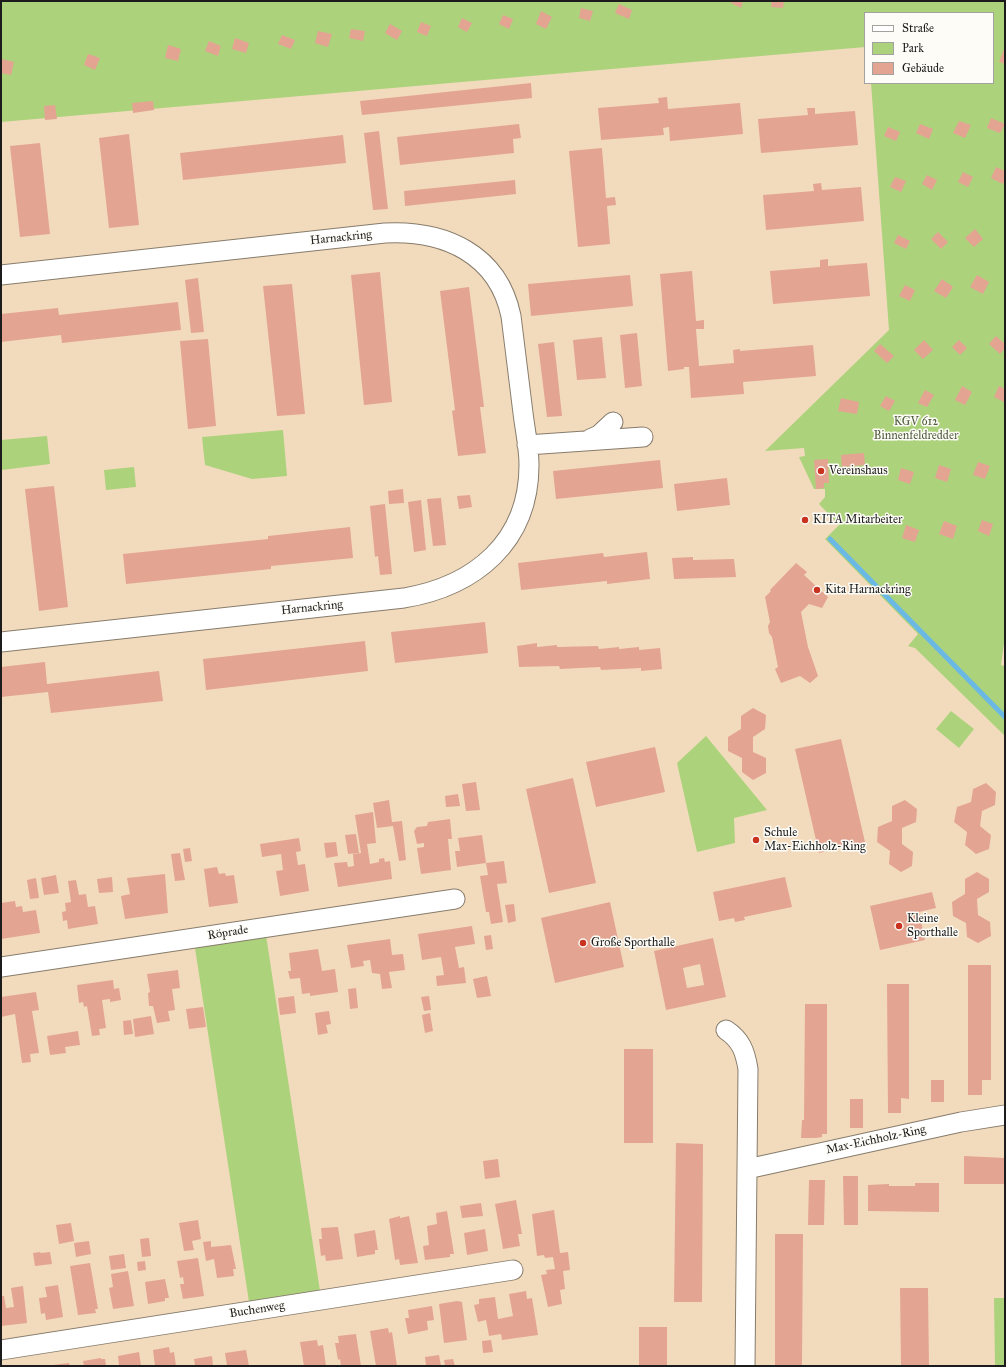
<!DOCTYPE html>
<html>
<head>
<meta charset="utf-8">
<style>
  body { margin:0 }
  #map { position:relative; width:1006px; height:1367px; overflow:hidden; background:#f2dbbd; font-family:"IM FELL Great Primer",serif }
  canvas { display:block }
  .frame { position:absolute; inset:0; border:2px solid #1c1c1c; pointer-events:none }
  .legend { position:absolute; left:864px; top:12px; width:130px; height:72px; box-sizing:border-box; background:#fdfcf7; border:1px solid #a3a29f; margin:0; padding:5px 7px; list-style:none; font-size:12px; color:#1c1c1c }
  .legend li { display:flex; align-items:center; gap:8px; height:20px }
  .legend b { width:20px; border:1px solid #a3a29f }
</style>
</head>
<body>
<div id="map">
<canvas width="1006" height="1367"></canvas>
<div class="frame"></div>
<ul class="legend">
<li><b style="height:5px;background:#fff"></b>Straße</li>
<li><b style="height:11px;background:#add27c"></b>Park</li>
<li><b style="height:11px;background:#e4a492"></b>Gebäude</li>
</ul>
</div>
<script>
const context = document.querySelector('canvas').getContext('2d');
context.lineJoin = 'round';
function paint(path, color) {
  context.fillStyle = color;
  context.fill(path, 'evenodd');
}
function strokePath(path, color, width, dash) {
  context.strokeStyle = color;
  context.lineWidth = width;
  context.lineCap = dash ? 'butt' : 'round';
  context.setLineDash(dash || []);
  context.stroke(path);
}
function label(font, color, halo, rows, align = 'center') {
  context.font = font + ' "IM FELL Great Primer",serif';
  context.lineWidth = 3;
  context.setLineDash([]);
  context.textBaseline = 'middle';
  context.strokeStyle = halo;
  context.fillStyle = color;
  for (const [text, x, y, turn = 0] of rows) {
    context.save();
    context.translate(x, y);
    context.rotate((+turn || 0) * Math.PI / 180);
    context.textAlign = isNaN(turn) ? turn : align;
    if (halo) context.strokeText(text, 0, 0);
    context.fillText(text, 0, 0);
    context.restore();
  }
}
paint(new Path2D(`
  M1,1H1005V636L1001,665L1005,666V736L915,648L908,646L918,634L825,539L839,525L819,504L825,497V489H814L799,457L805,456L804,448L765,451L889,330L871,83H993V13H865V47L1,122Z
  M283,430L287,476L252,479L205,465L202,437Z
  M47,436L50,464L2,470L1,440Z
  M134,467L136,487L106,490L104,470Z
  M951,711L974,729L959,748L936,729Z
  M706,736L767,810L734,818L735,843L697,852L677,763Z
  M266,935L320,1291L249,1302L195,948Z
  M994,1298H1005V1366H995Z`), '#add27c');
strokePath(new Path2D(`
  M830,539L1005,717`), '#6ab9e4', 5);
paint(new Path2D(`
  M732,1H743L741,8L731,3Z
  M772,1H784L783,8L771,7Z
  M619,4L632,10L629,19L615,13Z
  M581,8L593,11L590,21L579,18Z
  M541,11L552,17L546,29L536,24Z
  M503,15L513,19L509,29L499,24Z
  M462,18L472,23L467,32L458,27Z
  M421,22L431,26L427,36L417,32Z
  M390,24L402,31L397,40L385,33Z
  M351,29L365,31L363,41L349,38Z
  M318,31L332,34L328,47L315,43Z
  M282,35L295,40L291,49L278,44Z
  M235,38L249,43L246,53L232,49Z
  M209,41L221,46L218,56L205,51Z
  M168,45L181,49L178,61L165,58Z
  M1004,49L1005,50V64L999,62Z
  M88,54L100,58L95,70L84,65Z
  M2,59L14,62L11,75L1,73Z
  M531,83L532,98L362,115L360,101Z
  M667,97L668,109L740,103L743,134L670,141L669,127L663,128L664,135L601,140L598,108L659,103L658,98Z
  M153,101L154,110L133,113L132,103Z
  M55,105L57,119L45,120L44,106Z
  M807,108H815V114L855,111L858,145L761,153L758,119L808,115Z
  M991,118L1005,124L1000,133L987,128Z
  M959,121L971,125L965,138L953,133Z
  M519,124L521,138L513,139L514,153L400,165L397,137Z
  M920,124L933,129L929,139L916,133Z
  M888,127L900,132L896,141L884,136Z
  M379,131L388,209L373,210L364,133Z
  M129,134L139,225L109,228L99,138Z
  M343,135L346,163L183,180L180,153Z
  M40,143L50,234L20,237L10,146Z
  M602,148L606,198L615,197L616,205L607,206L610,244L578,247L569,151Z
  M996,167L1005,171V180L1003,184L991,178Z
  M963,172L973,177L968,187L958,182Z
  M927,175L937,180L932,190L922,184Z
  M895,177L906,181L901,192L890,187Z
  M515,180L516,194L405,206L404,191Z
  M821,183L822,190L861,187L864,221L766,230L763,195L814,191L813,184Z
  M975,229L983,239L974,247L965,238Z
  M938,232L948,242L941,249L931,239Z
  M898,235L910,241L906,249L894,243Z
  M828,259V266L867,263L870,296L773,304L770,271L820,267V260Z
  M692,271L696,321L704,320V329H696L699,366L734,363L733,350L740,349V351L813,345L816,376L743,382L744,394L691,398L689,367H684V369L668,371L660,274Z
  M380,272L392,402L364,405L351,275Z
  M630,275L633,306L531,316L528,284Z
  M977,275L989,282L983,294L970,287Z
  M198,278L204,332L191,333L185,280Z
  M942,279L953,287L946,298L934,291Z
  M292,284L305,414L277,416L263,286Z
  M905,285L915,290L910,301L899,296Z
  M469,287L484,407H480L486,453L458,456L452,411L455,410L440,291Z
  M178,302L181,330L62,343L61,335L1,342V314L58,308L59,315Z
  M637,333L642,386L625,388L620,335Z
  M996,336L1005,344V348L1000,354L989,344Z
  M602,337L606,378L577,380L573,340Z
  M208,339L216,426L188,429L180,341Z
  M924,340L933,350L923,359L914,350Z
  M959,340L967,348L960,355L952,347Z
  M554,342L562,416L547,417L538,344Z
  M880,344L894,356L887,363L874,351Z
  M962,386L972,392L965,405L955,400Z
  M999,386L1005,389L1004,402L994,397Z
  M925,390L934,395L927,407L918,403Z
  M886,396L895,401L889,411L880,406Z
  M841,398L859,402L857,414L838,411Z
  M864,453L865,465L842,467L841,455Z
  M828,459L829,483H824V488L816,489L814,460Z
  M660,460L663,488L556,499L553,471Z
  M978,462L990,466L985,479L973,475Z
  M939,465L951,469L947,482L935,478Z
  M901,468L914,472L910,484L898,480Z
  M727,478L730,505L677,511L674,484Z
  M54,486L68,607L39,611L25,489Z
  M403,489L404,503L389,504L388,491Z
  M470,495L472,507L459,509L457,496Z
  M441,498L446,545L433,546L427,499Z
  M421,500L426,550L414,552L408,502Z
  M385,504L392,574L380,575L378,556L375,557L370,506Z
  M982,520L993,524L989,536L978,531Z
  M944,521L957,526L953,539L939,534Z
  M906,525L919,530L915,542L902,538Z
  M350,527L353,558L271,566V569L126,584L123,554L268,539V536Z
  M647,552L650,579L607,584V581L521,590L518,563L603,553L604,557Z
  M693,557V560L734,559L736,577L674,579L672,558Z
  M796,563L807,572L804,575L828,597L822,608L809,604L801,612L808,647L818,676L810,683L800,676L781,683L775,669L778,667L772,637L769,633L768,626L770,622L765,597L771,591L770,590Z
  M485,622L488,653L395,663L391,632Z
  M365,641L368,671L206,690L203,659Z
  M537,643V647L557,645V647L598,646L599,649L619,647V649L639,647V650L660,648L662,669L641,671V668L601,670L600,667L560,669L559,666L519,667L517,646Z
  M45,662L47,684L159,671L163,701L51,713L48,692L1,697V667Z
  M753,708L766,715L765,729L753,737V752L766,758V773L753,780L742,772V758L728,751V737L741,729V716Z
  M841,739L865,842L819,853L795,749Z
  M655,747L665,792L596,807L586,762Z
  M573,778L596,883L549,893L526,789Z
  M476,782L480,810L466,811L462,784Z
  M986,783L996,792L995,805L982,811L980,826L991,835L989,849L976,854L965,845L967,832L954,822L957,807L971,802L973,789Z
  M458,794L460,806L446,807L445,796Z
  M389,800L392,822L402,821L406,860L399,861L393,826L377,828L373,803Z
  M905,800L917,809L916,822L902,828V844L913,852L912,866L901,872L889,864L890,851L877,842L878,827L892,821V806Z
  M373,812L376,843L367,844L370,864L379,862V859L384,858L385,862L390,861L392,879L338,887L334,863L347,862L348,867L354,866L353,854L361,853L355,815Z
  M450,819L452,839H448L451,870L421,874L417,848L424,847V843L417,844L414,831L417,827L427,826L428,822Z
  M356,834L359,853L348,854L345,835Z
  M482,835L486,863L457,867L455,851H460L458,838Z
  M299,838L301,851L296,852L298,865L305,864L309,891L280,896L276,871L283,870L281,854L262,857L260,844Z
  M336,842L338,856L326,858L324,843Z
  M190,848L192,861L185,862L183,849Z
  M180,853L185,880L175,881L171,854Z
  M504,861L507,883L497,884L503,922L491,924L489,912H486L480,876L488,875L486,863Z
  M217,867L219,874L225,873L226,876L234,875L238,903L209,907L204,869Z
  M977,872L989,879V892L977,899L978,915L990,922L991,936L978,943L967,937L966,923L953,916L952,902L965,894V879Z
  M165,874L168,913L125,919L121,896L130,894L127,878Z
  M56,875L59,893L44,895L41,878Z
  M112,877L113,892L99,893L97,879Z
  M785,877L792,907L744,917L745,920L735,922L734,918L719,921L713,892Z
  M36,878L39,898L30,899L27,880Z
  M76,880L79,895L86,894L88,907L95,906L98,924L68,929L67,920L63,921L62,912L66,911L65,903L71,902L68,881Z
  M932,892L936,908L919,912L925,940L880,950L870,906Z
  M15,901L16,907L22,906L23,912L36,910L40,933L1,939V903Z
  M610,902L624,967L555,983L541,918Z
  M514,904L516,921L508,923L505,905Z
  M472,926L475,944L455,947L459,968L464,967L466,983L437,986L436,976L444,975L441,957L422,960L418,934Z
  M491,935L493,949L486,950L484,936Z
  M713,938L726,997L666,1010L654,951ZM700,964L704,985L687,988L683,968Z
  M390,939L392,955L403,954L405,970L389,972L392,988L382,989L380,974L372,973L370,960L363,961L364,966L351,968L347,945Z
  M318,949L322,971L335,969L338,992L310,996V993L302,994L300,978L290,979L288,971H291L289,953Z
  M968,965H991V1080H982V1095H968Z
  M178,970L180,988L172,989L175,1010L168,1011L170,1021L157,1023L153,1006H149L148,993L150,992L147,974Z
  M487,976L491,996L477,998L473,979Z
  M113,980L114,989L119,988L121,1000L110,1002V999L102,1000L106,1028L99,1029L100,1035L92,1036L87,1006L84,1007L83,1002L79,1003L77,985Z
  M887,984H909V1099L901,1098V1113H888Z
  M356,988L358,1008L350,1009L348,989Z
  M36,992L39,1010L32,1011L39,1053L30,1054L31,1062L22,1063L15,1014L1,1017V997Z
  M294,996L296,1013L280,1015L278,998Z
  M429,996L431,1010L424,1011L421,997Z
  M805,1004H827V1134H822V1137L816,1138H801L802,1120H804Z
  M203,1007L206,1027L189,1029L186,1009Z
  M329,1011L331,1024L326,1025L328,1033L318,1035L315,1013Z
  M430,1013L433,1031L425,1033L422,1015Z
  M151,1016L154,1034L135,1037L133,1019Z
  M131,1020L133,1034L124,1035L123,1021Z
  M78,1031L80,1045L65,1047L66,1053L50,1055L47,1036Z
  M624,1049H653V1143H624Z
  M931,1080H944V1102H931Z
  M850,1099H863V1128H850Z
  M676,1143L703,1144L702,1302H674Z
  M964,1156L1005,1158V1184H964Z
  M498,1159L500,1177L485,1179L483,1161Z
  M843,1176H858V1225H844Z
  M809,1180H825L824,1225H808Z
  M915,1183H939V1212L868,1211V1185L889,1184V1186H915Z
  M516,1200L522,1234H518L520,1246L503,1249L495,1204Z
  M481,1203L483,1216L462,1218L460,1206Z
  M554,1210L560,1253L568,1252L570,1270L563,1271L565,1289L560,1290L562,1304L548,1307L541,1275L547,1274L546,1270L555,1269L553,1257L545,1258L544,1255L537,1256L532,1214Z
  M447,1211L454,1254H450V1257L425,1260L423,1246L429,1245L427,1226L437,1224L436,1213Z
  M400,1216V1218L409,1216L418,1263L400,1265L399,1259L395,1260L389,1219Z
  M198,1220L201,1239L192,1241L194,1250L184,1251L179,1223Z
  M71,1223L74,1241L59,1244L56,1225Z
  M338,1227L343,1259L326,1261L325,1255L321,1256L319,1239H322L321,1228Z
  M485,1229L488,1251L467,1255L464,1233Z
  M375,1230L378,1250H375V1254L357,1257L354,1234Z
  M775,1234H803L802,1366H775Z
  M149,1238L151,1256L142,1257L140,1239Z
  M89,1241L91,1254L76,1257L74,1243Z
  M211,1241V1247L231,1245L236,1269H233L234,1276L217,1278L214,1259L206,1261L203,1242Z
  M40,1252L41,1253L50,1252L52,1264L35,1266L33,1253Z
  M124,1254L126,1268L111,1270L109,1256Z
  M198,1258L204,1296L183,1299L180,1284H184L183,1277L180,1278L177,1261Z
  M145,1261L146,1270L138,1271L137,1262Z
  M90,1263L98,1309H95L96,1313L78,1315L70,1266Z
  M128,1271L134,1306L113,1309L109,1288L113,1287L111,1274Z
  M165,1279L169,1298H165V1301L148,1304L145,1282Z
  M58,1285L63,1317L46,1320L45,1313L41,1314L39,1298L47,1297L45,1287Z
  M23,1286L27,1323L1,1326V1296H4L6,1308L14,1307L11,1288Z
  M900,1288H928L929,1366H901Z
  M526,1291L527,1299L532,1298L538,1335L502,1340L501,1334L489,1336L486,1320L478,1322L474,1305L479,1304V1299L495,1297L498,1319L513,1316L509,1294Z
  M457,1301L462,1302L467,1340L444,1343L439,1304Z
  M432,1306L434,1320L427,1321L428,1330L408,1334L405,1318H409L408,1310Z
  M639,1327H667V1366H639Z
  M388,1328L389,1333L392,1332L397,1366H376L370,1331Z
  M356,1334L361,1366H341L340,1359L338,1360L335,1343H339L338,1336Z
  M317,1340L318,1346L323,1345L326,1366H304L300,1342Z
  M491,1340L493,1352L483,1353L482,1341Z
  M169,1347L170,1353L174,1352L176,1366H155L153,1350Z
  M246,1350L249,1366H227L225,1353Z
  M139,1352L141,1366H119L118,1356Z
  M439,1355L441,1366H426L425,1357Z
  M212,1356L213,1366H195L194,1359Z
  M101,1358V1359H105L106,1366H84L83,1361Z
  M453,1359L455,1366H445L444,1360Z
  M69,1363L70,1366H53V1365Z`), '#e4a492');
const street = new Path2D(`
  M1,275L385,233C445,230 498,254 511,316C515,348 519,381 523,413C525,430 529,447 529,465C529,542 475,586 404,598L1,642
  M590,439L599,435L613,422
  M527,445L643,437
  M1,967L455,899
  M726,1030C741,1040 745,1051 748,1069L747,1169
  M1,1350L513,1270
  M745,1366L747,1169L961,1122L1005,1115`);
strokePath(street, '#877c6c', 21);
strokePath(street, '#fff', 19);
for (const [x, y, r, color] of [
  [821,471,4,"#c8321e"],
  [805,520,4,"#c8321e"],
  [817,590,4,"#c8321e"],
  [756,840,4,"#c8321e"],
  [899,926,4,"#c8321e"],
  [583,943,4,"#c8321e"]
]) {
  const dot = new Path2D();
  dot.arc(x, y, r, 0, 2 * Math.PI);
  context.fillStyle = color;
  context.fill(dot);
  strokePath(dot, '#fdfcf7', 1.5);
}
label('12px', '#1c1c1c', '#fdfcf7', [
  ["Harnackring",341,238,-6],
  ["Harnackring",312,608,-6],
  ["Röprade",228,933,-9],
  ["Max-Eichholz-Ring",876,1140,-12],
  ["Buchenweg",257,1310,-9]
]);
label('12px', '#4f5c3e', '#fdfcf7', [
  ["KGV 612",916,422],
  ["Binnenfeldredder",916,436]
]);
label('12px', '#1c1c1c', '#fdfcf7', [
  ["Vereinshaus",829,471],
  ["KITA Mitarbeiter",813,520],
  ["Kita Harnackring",825,590],
  ["Schule",764,833],
  ["Max-Eichholz-Ring",764,847],
  ["Kleine",907,919],
  ["Sporthalle",907,933],
  ["Große Sporthalle",591,943]
], 'left');
</script>
</body>
</html>
